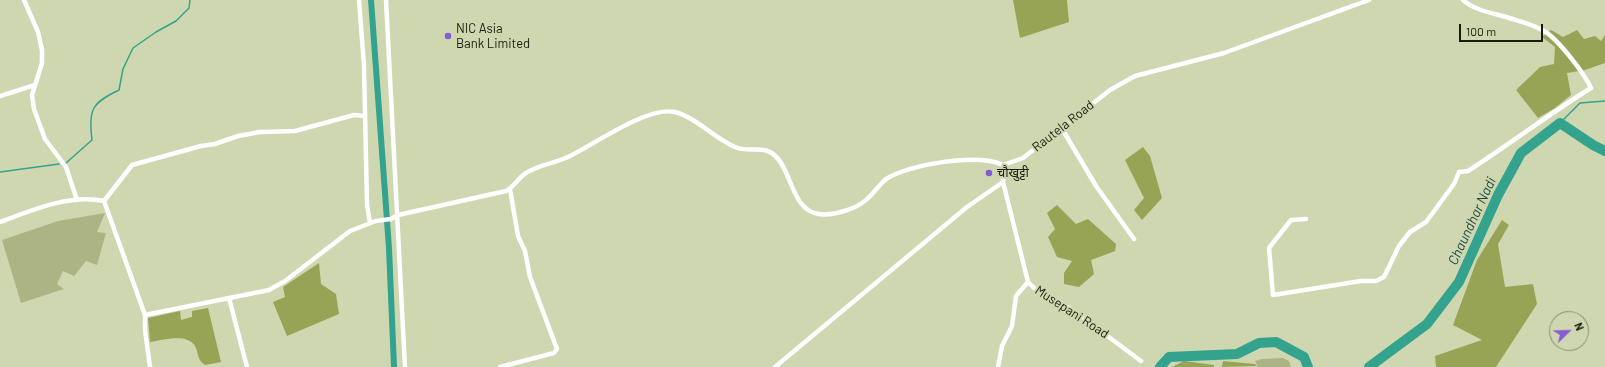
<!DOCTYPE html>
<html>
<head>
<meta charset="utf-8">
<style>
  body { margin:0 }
  #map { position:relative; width:1605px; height:367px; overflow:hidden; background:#cfd7b0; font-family:Barlow,sans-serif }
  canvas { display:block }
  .north { position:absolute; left:1549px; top:311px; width:40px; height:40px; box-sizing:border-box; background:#cfd7b0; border:1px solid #868c6f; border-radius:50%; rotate:67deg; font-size:11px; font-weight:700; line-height:16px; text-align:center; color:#191b0d }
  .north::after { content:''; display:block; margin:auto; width:14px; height:18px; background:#865bd5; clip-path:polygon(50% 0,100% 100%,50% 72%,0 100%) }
  .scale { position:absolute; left:1459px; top:24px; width:84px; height:18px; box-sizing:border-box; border:2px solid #191b0d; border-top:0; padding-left:5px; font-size:12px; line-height:14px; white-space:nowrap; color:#191b0d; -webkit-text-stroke:3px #cfd7b0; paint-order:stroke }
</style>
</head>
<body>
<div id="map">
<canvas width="1605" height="367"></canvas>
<div class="north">N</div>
<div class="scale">100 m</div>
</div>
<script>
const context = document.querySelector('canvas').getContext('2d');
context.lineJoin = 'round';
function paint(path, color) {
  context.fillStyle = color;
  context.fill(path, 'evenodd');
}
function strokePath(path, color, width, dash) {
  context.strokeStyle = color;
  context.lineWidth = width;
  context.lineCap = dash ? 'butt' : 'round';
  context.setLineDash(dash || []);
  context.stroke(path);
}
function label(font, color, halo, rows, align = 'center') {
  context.font = font + ' Barlow,"Noto Sans Devanagari",sans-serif';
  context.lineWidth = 4;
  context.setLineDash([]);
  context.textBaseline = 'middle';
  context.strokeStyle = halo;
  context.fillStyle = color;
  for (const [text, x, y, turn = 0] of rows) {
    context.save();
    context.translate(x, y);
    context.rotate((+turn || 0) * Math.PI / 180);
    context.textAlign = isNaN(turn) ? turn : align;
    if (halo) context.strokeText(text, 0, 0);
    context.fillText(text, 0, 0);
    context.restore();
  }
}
paint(new Path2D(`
  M105,213L97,232L106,233L97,265L86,261L74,276L63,271L57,284L64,289L21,303L2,240L58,221Z
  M1283,358L1289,361L1291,367H1258L1255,361L1262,359Z`), '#abb482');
paint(new Path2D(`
  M1013,0H1067L1069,22L1020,38Z
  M1551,30L1563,37L1577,30L1584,39L1595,36L1601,41L1605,35V63L1585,70L1567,73L1571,95L1555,108L1538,118L1516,90L1540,67L1554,64L1555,47L1542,37Z
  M1143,147L1150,156L1162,198L1142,220L1134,210L1144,198L1125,160Z
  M1057,205L1076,224L1088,219L1116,244L1115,251L1091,260L1094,274L1079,287L1064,284V273L1072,261L1057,257L1048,237L1055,229L1047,213Z
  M1502,220L1509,225L1498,244L1505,287L1533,284L1537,304L1496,367H1436L1435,356L1482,340L1453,325L1477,260Z
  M319,263L321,284L336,294L339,314L287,336L273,302L285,297L283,287Z
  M208,308L221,362L205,365C197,360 199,354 195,346C187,333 163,340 150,342L148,318L180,311L181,320L192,317V311Z
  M1184,361L1214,365V367H1172Z
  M1223,361L1255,364L1257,366L1222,367Z`), '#97a455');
strokePath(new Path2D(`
  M1560,123L1580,103L1605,101
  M66,163L92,140C88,109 92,103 119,90L123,69L133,48L156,32L176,21L189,8L190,0
  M0,172L59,164`), '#33a38d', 1.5);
strokePath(new Path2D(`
  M371,0L389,248L394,367`), '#33a38d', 6);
strokePath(new Path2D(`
  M1160,367L1169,357L1237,354L1259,343L1276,342L1304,357L1308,367
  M1369,367L1427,324L1459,282L1498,195L1521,153L1560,123L1593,145L1605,151`), '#33a38d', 10);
strokePath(new Path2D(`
  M24,0L38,32L42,50V63L32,95L34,109L45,139L66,167L77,200
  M359,0L364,66L367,205L370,223
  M386,0L405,367
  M0,96L35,85
  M1061,127L1096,186L1134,239
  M1003,165L1023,158L1110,90L1135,76L1224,53L1369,0
  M1003,165V182L1028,282L1034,288L1071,309L1141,361
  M104,201L132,165L201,146L215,144L238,136L260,132L295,131L354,115L365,116
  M1306,219L1291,220L1269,248L1273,295L1361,281H1376L1384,277L1399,246L1410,232L1426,222L1454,184L1459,172L1468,171C1510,144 1549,114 1591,88C1584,73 1558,39 1544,31C1533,24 1518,21 1506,17C1492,13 1474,10 1463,0
  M0,222C33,210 69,194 104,201L145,315L269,290L285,281L350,231L376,221L391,219L398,215L506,191C515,186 519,177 526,173C538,165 555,163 568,157C595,144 647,106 675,112C697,118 714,138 735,147C752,154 765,142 779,160C792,177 794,211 819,214C833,216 857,209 867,199C874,193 879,185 886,179C909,164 978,153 1003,165
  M229,298L247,367
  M145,315V330L150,367
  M500,367L554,353L557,349L530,277L525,251L518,236L510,189
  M775,367L967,207L1003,182
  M998,367L1002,346L1012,326L1016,296L1028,282`), '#fff', 4.5);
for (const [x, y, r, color] of [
  [448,36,4,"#865bd5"],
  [989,173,4,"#865bd5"]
]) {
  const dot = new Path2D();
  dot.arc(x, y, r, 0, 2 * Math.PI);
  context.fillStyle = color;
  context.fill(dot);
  strokePath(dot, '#cfd7b0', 1.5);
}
label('13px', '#191b0d', '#cfd7b0', [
  ["NIC Asia",456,29],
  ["Bank Limited",456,44],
  ["चौखुट्टी",997,173]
], 'left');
label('13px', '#191b0d', '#cfd7b0', [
  ["Rautela Road",1063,126,-38],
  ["Musepani Road",1072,312,33]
]);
label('italic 14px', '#1d4b41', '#cfd7b0', [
  ["Chaundhar Nadi",1472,221,-65]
]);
</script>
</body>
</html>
